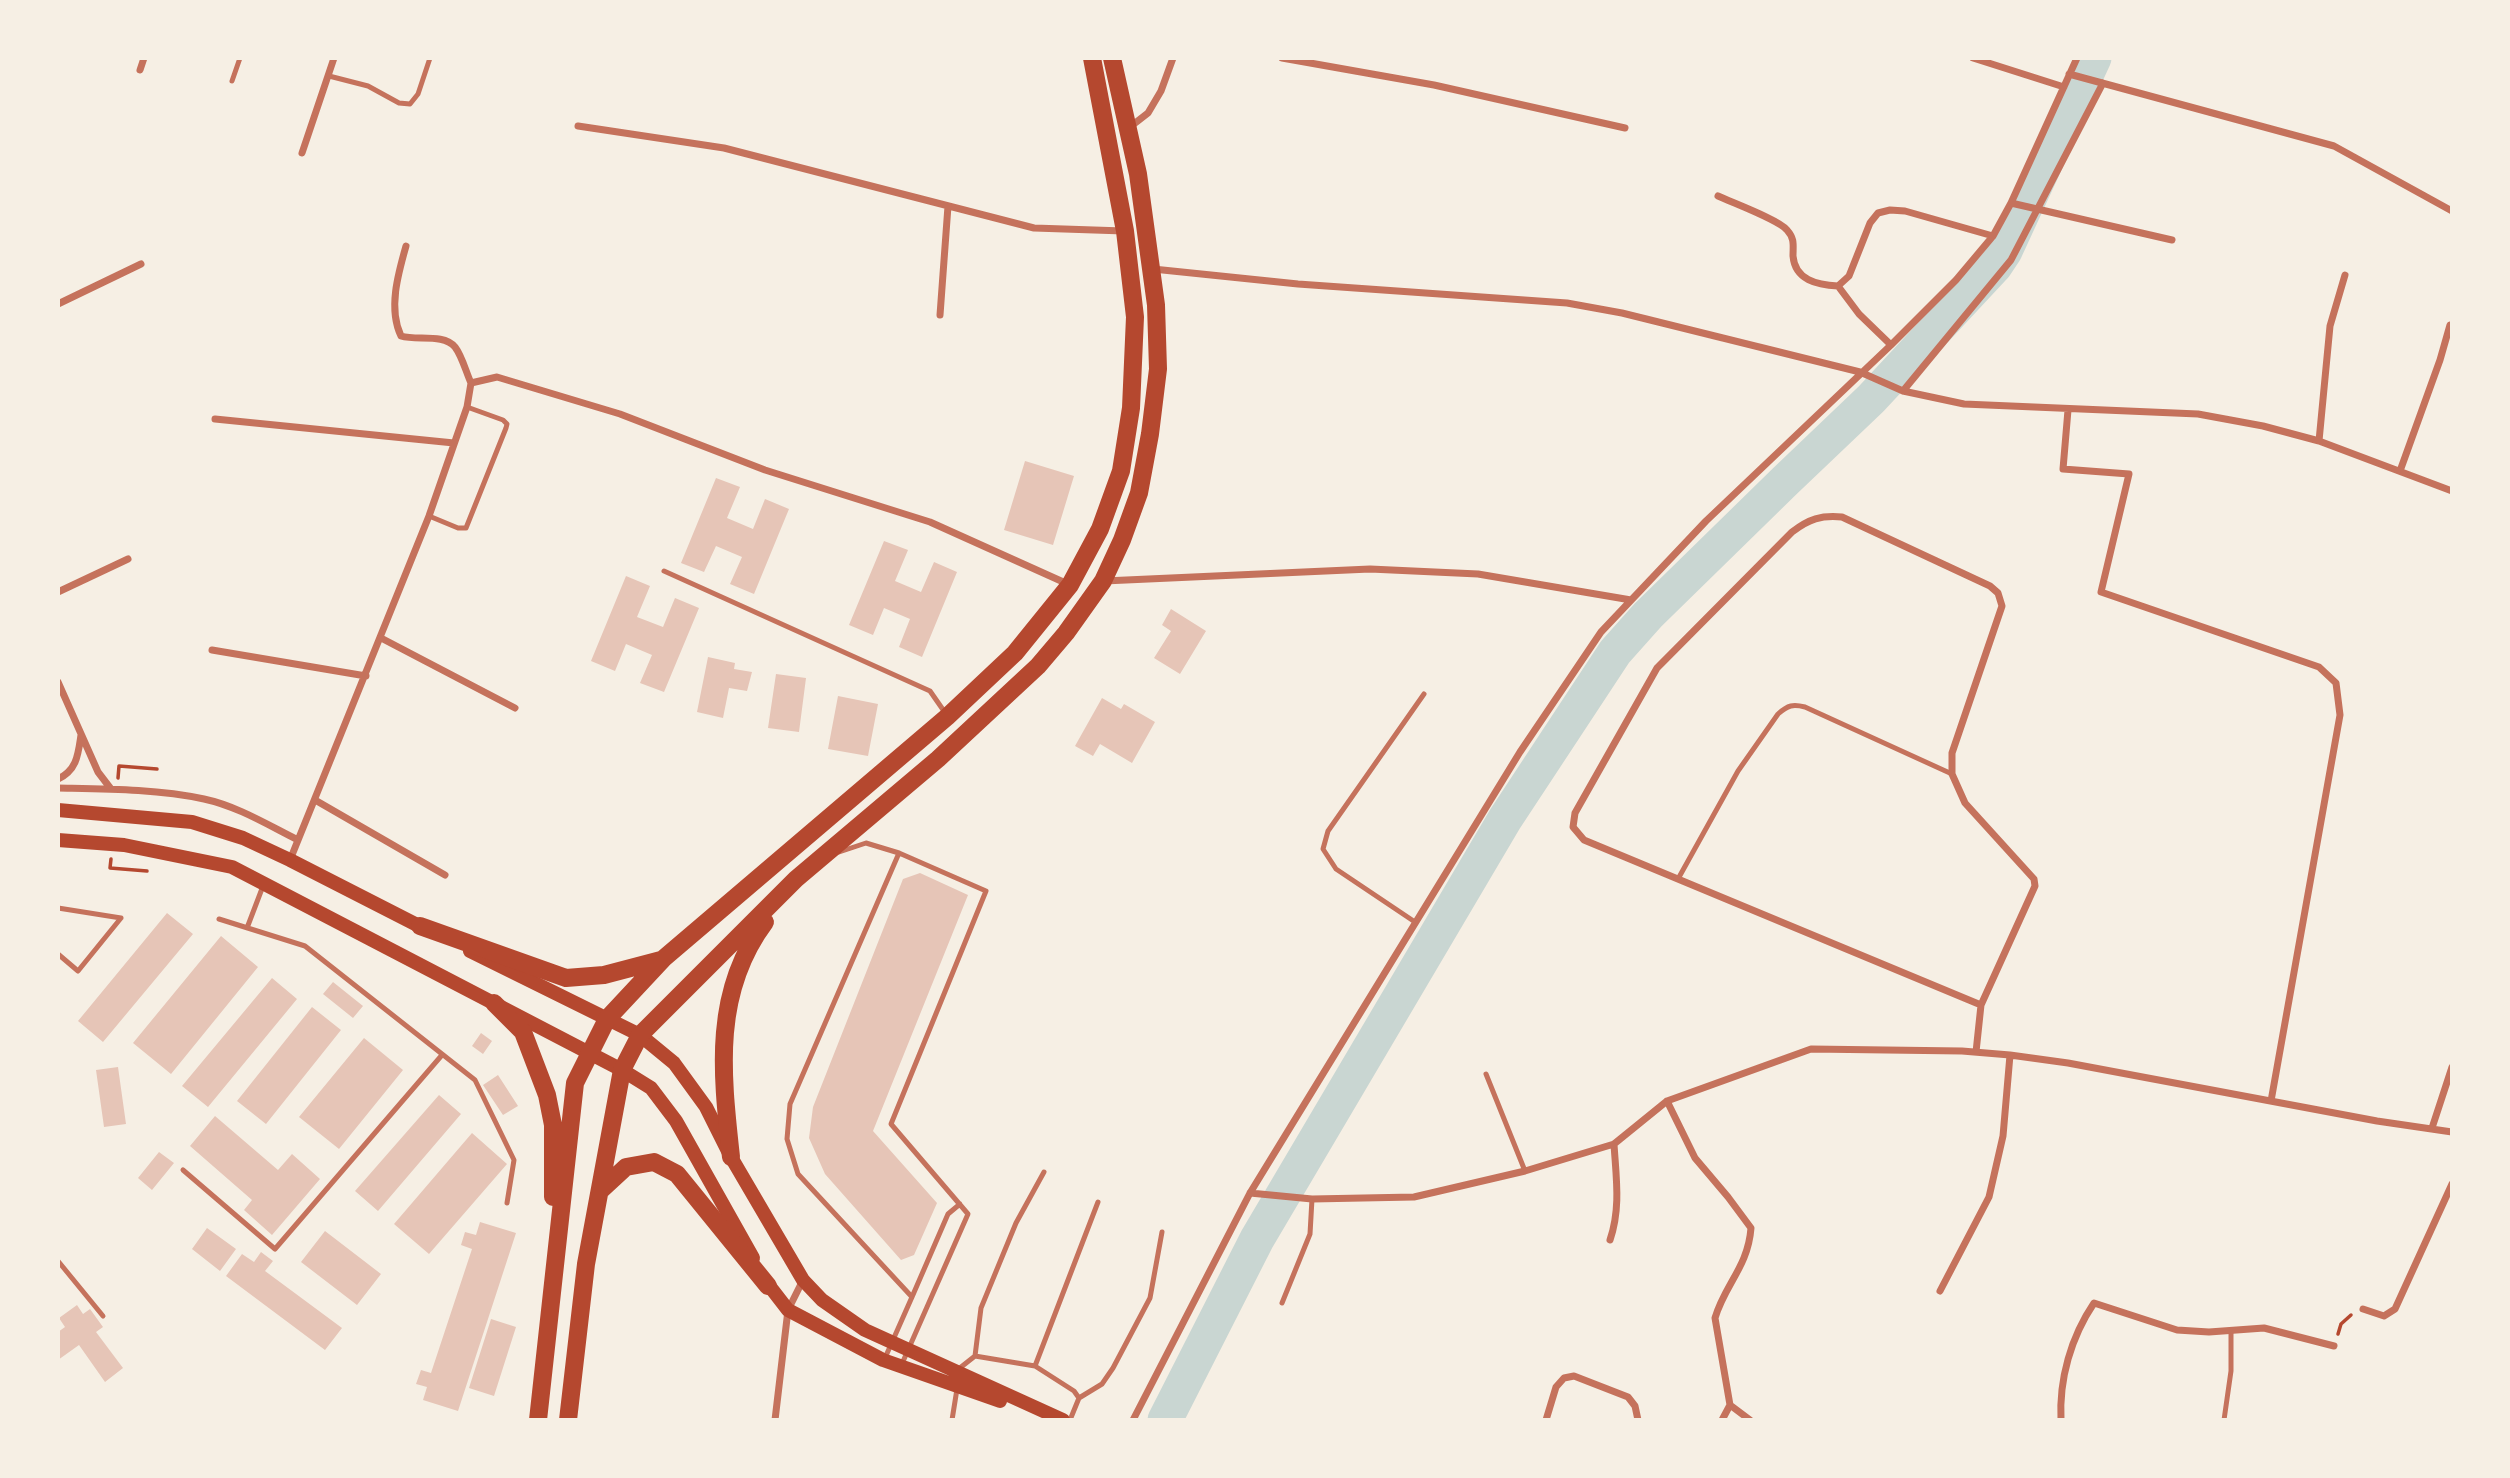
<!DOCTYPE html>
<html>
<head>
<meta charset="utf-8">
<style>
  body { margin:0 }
  #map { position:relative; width:2510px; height:1478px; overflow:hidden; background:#f6efe4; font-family:Literata,serif }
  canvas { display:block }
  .frame { position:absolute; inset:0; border:60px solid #f6efe4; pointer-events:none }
</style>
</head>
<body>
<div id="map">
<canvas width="2510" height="1478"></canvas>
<div class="frame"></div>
</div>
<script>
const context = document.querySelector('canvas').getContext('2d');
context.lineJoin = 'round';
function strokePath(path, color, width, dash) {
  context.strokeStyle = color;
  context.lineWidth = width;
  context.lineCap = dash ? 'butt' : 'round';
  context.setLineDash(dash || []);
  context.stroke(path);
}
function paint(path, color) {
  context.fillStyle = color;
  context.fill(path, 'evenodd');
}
strokePath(new Path2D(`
  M1165,1420L1257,1239L1505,819L1615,652L1648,615L1785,481L1871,399L1995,266L2005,251L2094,58`), '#c9d6d2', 35);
paint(new Path2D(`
  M1025,461L1074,476L1053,545L1004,530Z
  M716,478L740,487L727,518L753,529L765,499L789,509L754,594L730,584L742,557L716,546L704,572L681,563Z
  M884,541L908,550L895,581L921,592L934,562L957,572L922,657L899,647L910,619L884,608L873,635L849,625Z
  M626,576L650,586L637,617L663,627L675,598L699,608L664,692L640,683L652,655L626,644L615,671L591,661Z
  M1171,609L1206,631L1180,674L1154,658L1171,631L1162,625Z
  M708,657L735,663L734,669L752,672L747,691L729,688L723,718L697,712Z
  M776,674L806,678L799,732L768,728Z
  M838,696L878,704L868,756L828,749Z
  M1102,698L1121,709L1124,704L1155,722L1132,763L1100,744L1093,756L1075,746Z
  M920,873L968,895L873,1131L937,1203L914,1255L901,1260L825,1174L809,1138L813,1107L903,879Z
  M167,913L193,934L103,1042L78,1021Z
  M221,936L258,967L171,1074L133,1043Z
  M272,978L297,999L208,1107L182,1086Z
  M333,982L363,1006L353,1018L323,994Z
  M312,1007L341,1030L266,1124L237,1101Z
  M481,1033L492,1041L483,1054L472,1046Z
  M364,1038L403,1070L339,1149L299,1117Z
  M118,1067L126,1124L104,1127L96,1070Z
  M498,1075L518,1106L503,1115L483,1085Z
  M439,1095L461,1114L378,1211L355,1191Z
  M215,1116L278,1170L292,1154L320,1179L272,1235L244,1210L252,1200L190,1146Z
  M472,1133L507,1164L429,1254L394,1224Z
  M159,1152L174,1163L152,1190L138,1178Z
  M480,1222L516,1233L458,1411L423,1400L427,1387L416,1384L421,1370L431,1373L472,1249L461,1245L465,1232L476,1235Z
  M207,1228L236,1249L220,1271L192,1249Z
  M325,1231L381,1274L357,1305L301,1262Z
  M261,1252L273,1261L265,1271L342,1328L325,1350L226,1276L242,1254L254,1262Z
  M77,1305L83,1314L90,1309L103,1327L96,1332L123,1368L105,1382L79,1345L58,1360V1332L65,1327L59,1318Z
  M491,1319L516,1327L494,1396L469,1388Z`), '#e6c5b7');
strokePath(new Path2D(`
  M118,778L119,766L157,769
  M111,859L110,868L147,871
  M2338,1334L2341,1324L2351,1315`), '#b5482f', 3.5);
strokePath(new Path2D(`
  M329,76L368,86L399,103L410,104L418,94L430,58
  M232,81L240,58
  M429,516L458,528H466L506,428L507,424L503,420L467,407
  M664,571L930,691L946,714
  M839,852L866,843L899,853
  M1678,879L1738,771L1778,714C1788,705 1793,704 1805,707L1952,774
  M58,908L121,918L78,971L58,954
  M219,919L305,946L475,1080L514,1160L507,1203
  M1415,922L1336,869L1323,849L1328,831L1424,694
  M247,928L263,886
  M1486,1074L1525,1171
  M183,1170L275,1249L442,1055
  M58,1261L103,1316
  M912,1297L948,1214L960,1204
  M1282,1303L1310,1234L1312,1199
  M975,1356L981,1308L1016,1223L1044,1172
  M885,1358L912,1297L798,1174L787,1139L790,1104L899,853L986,891L891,1124L968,1214L901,1366
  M1035,1366L1098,1202
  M956,1371L975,1356L1035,1366L1074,1391L1079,1398
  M952,1420L957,1389
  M1070,1420L1079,1398L1102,1384L1113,1368L1150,1298L1162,1232
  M2224,1420L2231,1371V1331`), '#c5725c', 5);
strokePath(new Path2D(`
  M1282,58L1434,85L1625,128
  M1973,58L2064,87
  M140,70L144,58
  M2069,74L2334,146L2452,211
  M578,126L724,148L1034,228L1124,231
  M1130,127L1148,113L1161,91L1173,58
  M302,153L334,58
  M1718,196C1733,203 1779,220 1787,230C1795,239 1793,245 1793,256C1795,280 1817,285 1838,286L1849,276L1870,223L1878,213L1890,210L1905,211L1993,236
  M2011,203L2172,240
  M406,246C398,274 388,309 401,336C417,341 443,333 455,347C462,356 466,372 471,383
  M1153,269L1298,284L1567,303L1622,313L1860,372L1903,391L1964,404L2198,414L2263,426L2319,441L2452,491
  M1838,286L1859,314L1891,345
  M58,304L141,264
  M940,315L948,206
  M1903,391L2011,260L2103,83
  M2068,410L2063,469L2129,474L2101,592L2319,667L2336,683L2340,715L2271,1101
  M215,419L454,443
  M2319,441L2330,326L2345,275
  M2400,471L2440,360L2450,325
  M1104,581L1370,569L1478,574L1631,600
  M58,592L128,559
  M381,638L515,708
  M212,650L366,676
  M58,682L98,772L111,789
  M58,779C77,770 78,755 81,735
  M58,788C106,789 157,789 204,799C237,806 268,825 298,840
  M315,800L445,875
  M290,860L429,516L467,407L471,383L497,377L620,414L765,470L930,522L1070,585
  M1976,1052L1981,1005L2035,886L2034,879L1965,803L1952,774V753L2002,606L1998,593L1990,586L1842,517C1821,515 1809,519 1792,532L1657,668L1575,813L1573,827L1584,840L1981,1005
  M1667,1101L1695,1158L1728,1197L1751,1228C1748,1267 1725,1284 1715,1318L1730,1405L1750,1420
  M2432,1128L2452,1067
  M1250,1193L1312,1199L1414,1197L1525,1171L1614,1144L1667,1101L1811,1049L1962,1051L2010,1055L2068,1063L2377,1121L2452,1132
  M1610,1240C1621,1208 1616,1177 1614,1144
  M1940,1291L1989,1197L2003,1136L2010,1055
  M2363,1309L2384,1316L2395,1309L2452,1184
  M775,1420L788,1310L803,1280
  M1133,1420L1250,1193L1520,752L1601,632L1706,521L1891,345L1956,280L1993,236L2011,203L2077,58
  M1546,1420L1556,1387L1564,1378L1574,1376L1628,1397L1635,1406L1638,1420
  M1722,1420L1730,1405
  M2061,1420C2059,1379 2071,1337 2094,1303L2177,1330L2209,1332L2264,1328L2334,1346`), '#c5725c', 7);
strokePath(new Path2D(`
  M58,810L192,822L243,838L290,860L427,930
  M58,840L124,845L232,867L622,1070L651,1088L676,1121L753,1258
  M470,951L640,1035L674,1063L706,1107L731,1157L803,1280L822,1300L865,1330L1063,1420
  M764,1279L788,1310L883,1360L1000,1401`), '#b5482f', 14);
strokePath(new Path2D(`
  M420,926L566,978L604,975L661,960
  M494,1003L523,1032L547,1095L553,1125V1197
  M731,1157C722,1074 712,993 765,922
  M600,1191L626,1167L654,1162L677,1174L768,1286
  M538,1420L575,1083L607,1019L663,959L947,717L1015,653L1070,585L1100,529L1121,471L1131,408L1135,317L1125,231L1092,58
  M568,1420L586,1264L622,1070L640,1035L796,879L938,759L1038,666L1066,633L1103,581L1122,540L1139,493L1150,434L1158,369L1156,305L1138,174L1112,58`), '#b5482f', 18);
</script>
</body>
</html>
